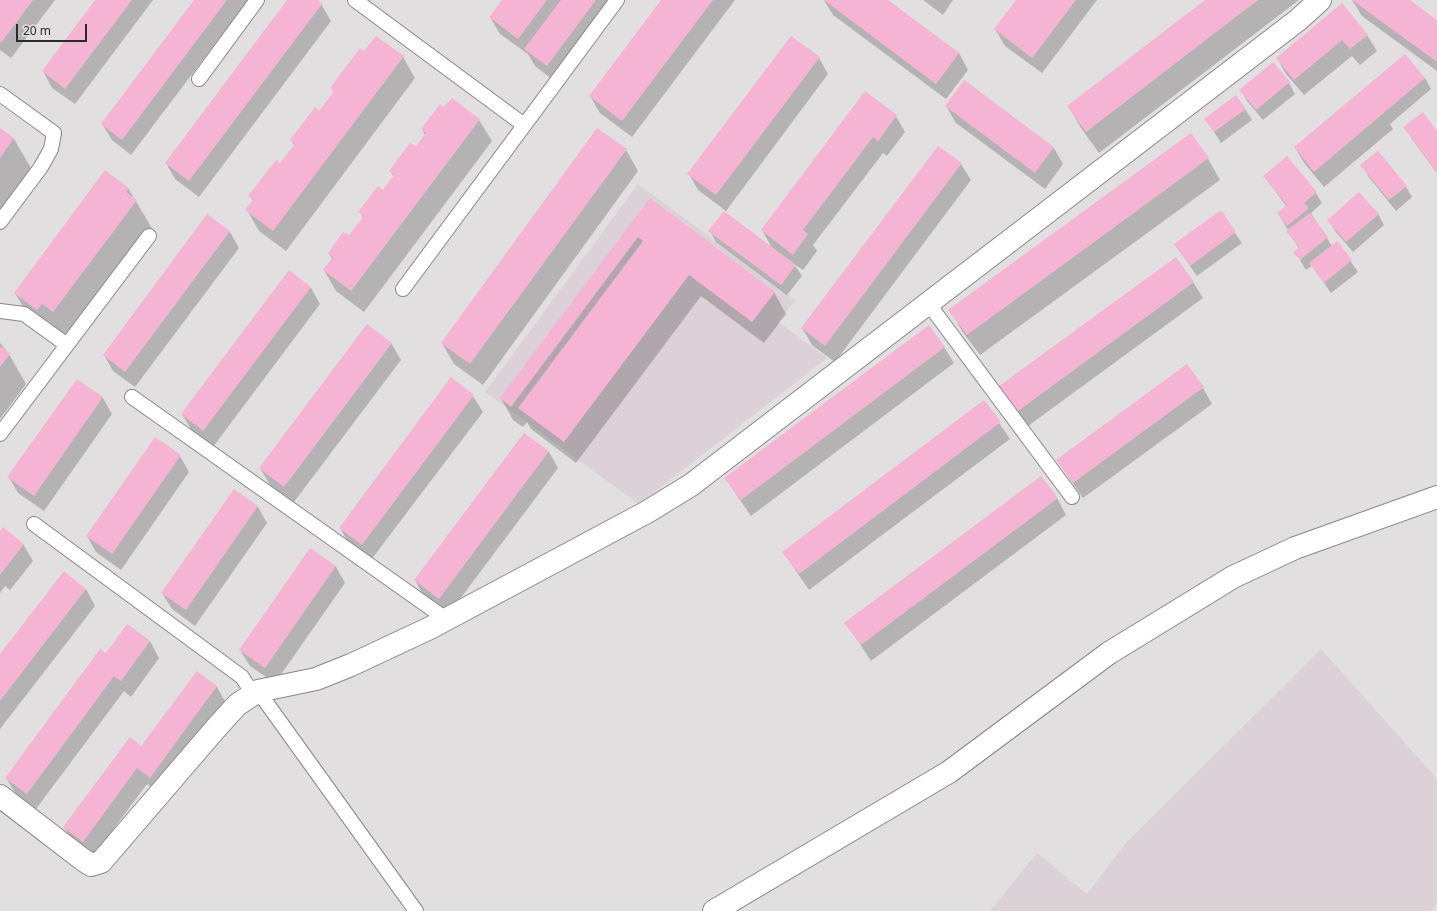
<!DOCTYPE html>
<html>
<head>
<meta charset="utf-8">
<style>
  body { margin:0 }
  #map { position:relative; width:1437px; height:911px; overflow:hidden; background:#e2dfe0; font-family:"Noto Sans",sans-serif }
  canvas { display:block }
  .scale { position:absolute; left:16px; top:24px; width:71px; height:18px; box-sizing:border-box; border:2px solid #2c2b2b; border-top:0; padding-left:5px; font-size:12px; line-height:14px; white-space:nowrap; color:#2c2b2b; -webkit-text-stroke:3px #e2dfe0; paint-order:stroke }
</style>
</head>
<body>
<div id="map">
<canvas width="1437" height="911"></canvas>
<div class="scale">20 m</div>
</div>
<script>
const context = document.querySelector('canvas').getContext('2d');
context.lineJoin = 'round';
function paint(path, color) {
  context.fillStyle = color;
  context.fill(path, 'evenodd');
}
function strokePath(path, color, width, dash) {
  context.strokeStyle = color;
  context.lineWidth = width;
  context.lineCap = dash ? 'butt' : 'round';
  context.setLineDash(dash || []);
  context.stroke(path);
}
paint(new Path2D(`
  M638,184L795,300L778,322L827,358L639,504L485,392Z
  M1321,649L1437,779V903L1431,911H990L1037,853L1087,894L1125,844Z`), '#dbd1d6');
paint(new Path2D(`
  M0,0H55L11,58L0,50Z
  M96,0H153L75,104L52,88L43,71Z
  M195,0H248L131,155L112,140L102,124Z
  M288,0H316L321,4L331,21L199,197L175,179L166,163Z
  M504,0H617L556,82L535,66L528,54L500,34L490,17Z
  M662,0H735L632,137L600,113L590,96Z
  M824,0H887L959,53L968,70L946,99L833,15Z
  M923,0H953L943,15Z
  M1017,0H1097L1042,73L1005,46L995,29Z
  M1207,0H1299L1099,153L1081,128L1069,107Z
  M1352,0H1408L1437,21V71L1362,16Z
  M1342,4L1367,35L1377,51L1360,65L1352,56L1304,95L1286,74L1277,58Z
  M364,52L403,57L415,78L286,251L259,231L247,210L253,202L250,196L281,165L295,146L291,140L320,112L334,93L332,88Z
  M819,58L828,74L726,211L698,190L689,174Z
  M1425,78L1431,89L1390,124L1393,129L1324,187L1305,164L1295,148Z
  M965,81L1054,148L1063,164L1045,189L956,123L946,106Z
  M1289,83L1295,94L1263,120L1247,101L1241,90Z
  M452,99L479,120L492,141L364,312L336,291L324,270L332,259L329,253L349,237L363,218L360,212L383,191L394,177L390,171L416,148L425,135L422,129Z
  M1245,109L1252,120L1221,143L1206,119Z
  M896,116L905,132L887,156L883,153L813,245L817,251L803,270L794,264L802,276L787,295L716,242L710,231L772,248L762,230Z
  M0,129L14,139L31,168L0,210Z
  M1437,133V173L1411,138Z
  M1190,134L1208,159L1220,180L980,355L962,331L950,310Z
  M626,150L638,171L483,385L454,364L442,343Z
  M961,164L971,180L835,362L812,345L802,328Z
  M1362,165L1406,187L1412,197L1396,211L1368,176Z
  M1264,176L1316,193L1322,203L1311,213L1332,246L1337,242L1358,272L1331,293L1312,266L1306,270L1295,252L1299,249L1278,213L1287,207Z
  M128,188L153,230L70,341L32,322L15,293Z
  M650,199L774,292L786,314L764,343L701,296L576,463L531,429L527,422L523,427L513,420L501,398Z
  M1378,214L1384,225L1353,252L1335,231L1329,220Z
  M208,216L230,232L239,248L135,387L113,371L104,355Z
  M1235,233L1242,243L1197,276L1175,245Z
  M289,272L311,288L320,304L213,447L192,431L182,414Z
  M1193,282L1203,298L1028,426L1001,386Z
  M0,343L9,354L26,384L0,419Z
  M391,343L401,360L294,502L270,485L260,468Z
  M944,347L954,363L751,516L725,478Z
  M77,380L103,398L112,414L44,511L18,493L9,477Z
  M1203,388L1212,404L1083,498L1057,460Z
  M473,396L483,412L371,560L349,544L340,528Z
  M984,401L1010,439L809,590L783,552Z
  M524,434L549,452L558,468L448,615L424,597L415,580Z
  M180,456L189,472L121,570L96,552L87,536Z
  M234,490L258,507L267,523L195,626L172,609L162,593Z
  M1057,498L1066,515L871,661L846,623Z
  M0,533L23,544L33,561L10,590L5,586L0,593Z
  M310,549L336,567L345,583L275,683L250,666L240,650Z
  M86,589L95,606L0,729V656Z
  M128,625L150,641L159,658L131,697L124,691L36,809L16,794L6,778L106,655Z
  M197,672L217,687L226,703L160,794L147,784L92,858L74,844L64,827L141,747Z`), '#0003');
paint(new Path2D(`
  M0,0H33L1,43L0,42Z
  M95,0H132L65,89L42,71Z
  M194,0H227L122,140L101,124Z
  M287,0H318L322,4L189,181L165,163Z
  M502,0H547L518,39L489,17Z
  M561,0H596L547,66L524,49Z
  M661,0H713L622,121L589,96Z
  M824,0H888L959,53L936,84Z
  M1016,0H1076L1032,58L994,29Z
  M1205,0H1258L1086,132L1067,106Z
  M1352,0H1410L1437,20V62Z
  M1342,3L1368,35L1350,49L1342,40L1294,80L1276,58Z
  M376,36L404,56L273,231L245,210L253,199L248,196L276,160L280,163L295,144L290,140L315,107L319,111L334,91L330,88L360,48L364,51Z
  M791,36L820,57L716,195L687,174Z
  M1405,54L1425,78L1314,172L1294,147Z
  M1273,62L1290,82L1256,110L1239,90Z
  M964,80L1054,147L1035,173L945,106Z
  M865,91L897,115L878,141L873,137L803,230L808,234L793,255L761,230Z
  M1236,95L1246,109L1214,132L1204,119Z
  M452,98L480,119L351,291L323,270L333,257L328,253L343,232L349,235L364,216L358,212L378,186L383,190L394,175L389,171L410,143L416,146L426,133L421,129L440,104L444,107Z
  M1423,112L1437,131V172L1403,127Z
  M0,128L14,138L0,158Z
  M597,128L627,149L470,364L441,343Z
  M1191,133L1209,158L967,335L948,310Z
  M938,146L962,163L825,346L801,328Z
  M1378,151L1407,186L1389,200L1360,165Z
  M1287,156L1317,192L1304,203L1309,208L1287,226L1277,213L1287,205L1263,176Z
  M105,170L129,188L126,192L137,200L53,312L42,304L37,310L14,293Z
  M1359,192L1379,214L1346,242L1327,220Z
  M650,198L775,292L752,322L689,275L564,442L518,408L643,241L638,237L511,407L500,398Z
  M1221,210L1236,232L1190,266L1174,244Z
  M724,211L796,265L781,285L708,231Z
  M1310,213L1328,237L1300,260L1293,252L1299,247L1286,231Z
  M207,214L230,231L125,372L103,355Z
  M1337,241L1352,260L1324,283L1309,263Z
  M1176,257L1194,282L1018,411L999,386Z
  M289,270L311,287L203,431L181,414Z
  M367,324L392,343L284,487L259,468Z
  M929,325L945,347L741,500L724,478Z
  M0,346L10,354L0,367Z
  M1187,364L1204,387L1073,483L1056,460Z
  M451,377L474,395L362,545L339,528Z
  M77,379L103,397L34,496L7,477Z
  M984,400L1001,422L799,574L782,552Z
  M524,433L549,451L439,599L414,580Z
  M155,437L181,455L112,554L86,536Z
  M1041,476L1058,498L861,645L844,623Z
  M234,489L258,506L186,610L161,593Z
  M3,527L24,544L0,575V531Z
  M310,548L336,566L265,668L239,650Z
  M64,571L86,589L0,701V654Z
  M127,624L150,641L121,681L114,676L27,794L5,778L100,649L106,653Z
  M197,671L217,686L150,778L137,768L83,842L63,827L130,737L141,746Z`), '#f6b4d4');
const lane = new Path2D(`
  M355,0L524,125
  M199,79L257,0
  M0,94L54,133L51,149L41,167L0,222
  M403,289L617,0
  M928,303L1072,497
  M0,311L24,314L67,345
  M132,397L446,619
  M0,434L149,236
  M34,524L242,677L253,694
  M258,691L416,911`);
const street = new Path2D(`
  M0,796L82,859L91,865L101,862L217,727L237,705L258,691L316,679L351,665L430,628L647,512L691,485L1298,20L1320,0
  M714,911L949,772L1109,653L1233,577L1295,548L1437,497`);
strokePath(lane, '#898687', 16);
strokePath(street, '#898687', 24);
strokePath(lane, '#fff', 14);
strokePath(street, '#fff', 22);
</script>
</body>
</html>
